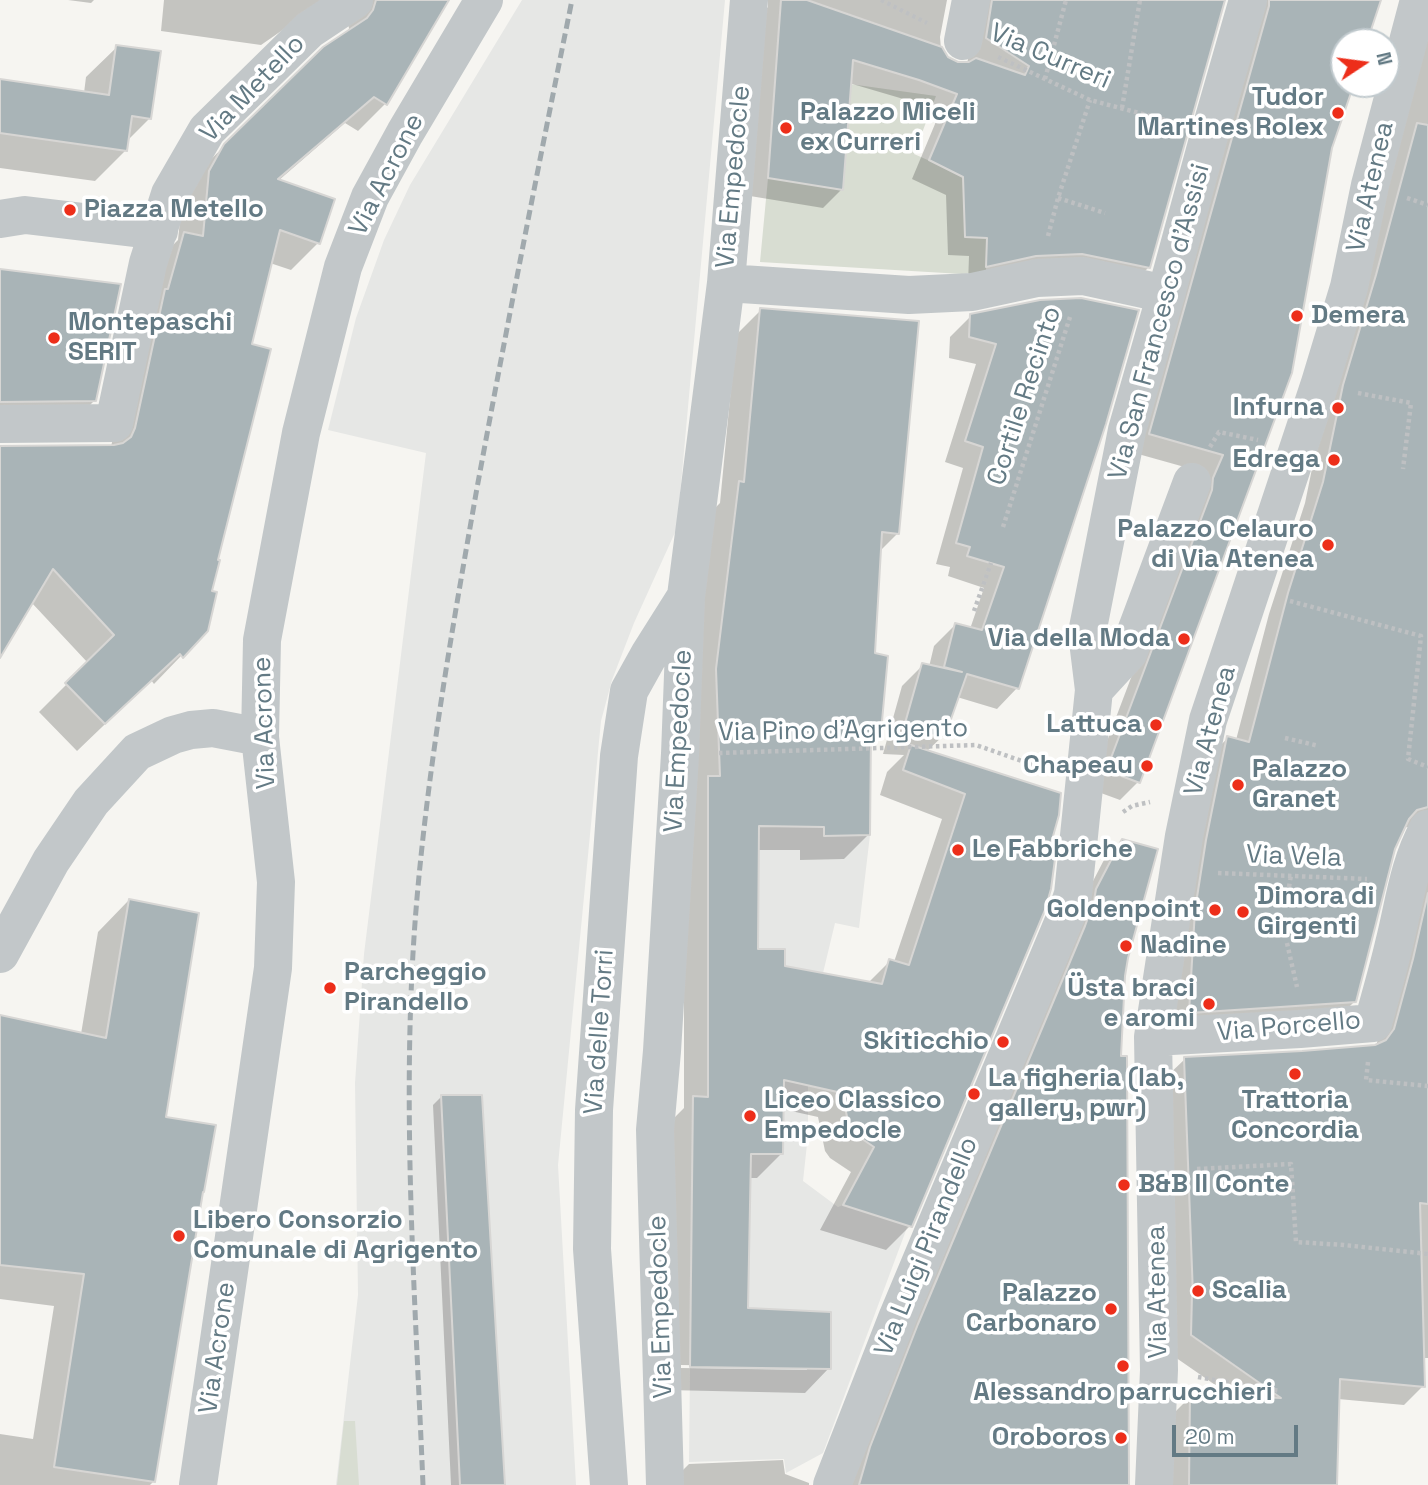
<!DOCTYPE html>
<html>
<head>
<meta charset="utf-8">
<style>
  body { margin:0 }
  #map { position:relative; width:1428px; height:1485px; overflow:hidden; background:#f6f5f1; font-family:"Space Grotesk",sans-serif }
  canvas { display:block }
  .north { position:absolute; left:1330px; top:28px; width:70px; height:70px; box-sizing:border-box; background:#fff; border:2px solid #c1cace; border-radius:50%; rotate:77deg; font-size:19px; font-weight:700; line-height:28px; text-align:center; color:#637a84 }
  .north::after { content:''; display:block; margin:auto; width:24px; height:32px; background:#ed2e1a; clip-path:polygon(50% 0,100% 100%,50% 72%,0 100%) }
  .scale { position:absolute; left:1172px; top:1425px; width:126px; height:32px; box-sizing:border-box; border:4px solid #637a84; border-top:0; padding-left:9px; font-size:21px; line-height:24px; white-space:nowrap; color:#637a84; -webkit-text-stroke:5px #fff; paint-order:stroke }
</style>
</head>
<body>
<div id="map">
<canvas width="1428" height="1485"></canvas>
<div class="north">N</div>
<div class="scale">20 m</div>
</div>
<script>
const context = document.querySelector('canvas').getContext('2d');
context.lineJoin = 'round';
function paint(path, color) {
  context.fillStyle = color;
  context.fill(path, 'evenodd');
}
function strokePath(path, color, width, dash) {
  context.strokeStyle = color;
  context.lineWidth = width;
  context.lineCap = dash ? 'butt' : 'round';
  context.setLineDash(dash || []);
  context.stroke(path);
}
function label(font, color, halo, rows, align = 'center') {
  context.font = font + ' "Space Grotesk",sans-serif';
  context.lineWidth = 7;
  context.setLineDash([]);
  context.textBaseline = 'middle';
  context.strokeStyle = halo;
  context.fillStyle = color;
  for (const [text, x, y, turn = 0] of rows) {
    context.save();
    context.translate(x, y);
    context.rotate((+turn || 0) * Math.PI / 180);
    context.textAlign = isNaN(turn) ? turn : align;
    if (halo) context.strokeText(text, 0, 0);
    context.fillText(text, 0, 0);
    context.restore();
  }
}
paint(new Path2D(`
  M522,0H725L677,528L634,623L612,680L601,721L558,1165L576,1485H336L358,1295L355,1083L364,954L426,453L328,430L356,318L384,240L410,185Z
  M871,775L870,835L859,928L835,923L823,973L808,1068V1135L803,1181L838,1207L843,1205L908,1225L823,1453L786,1473L784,1459L689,1462L693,1096H708V776Z`), '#e6e7e5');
paint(new Path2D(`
  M850,84L936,96L914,154L980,183L966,237L987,238L986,272L962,274L760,262L768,178L843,190Z
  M344,1421H355L359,1485H337Z`), '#d8ddd2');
paint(new Path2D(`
  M68,0H94L91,3Z
  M164,0H447L385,104L358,131L345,123L278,181L318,243L291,270L270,263L250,346L209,592L206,630L154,684L151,680L77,751L39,712L88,663L31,602L0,646V448L111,447L138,318L157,261L178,240L182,200L197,173L324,48L348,32L349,28L345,15L313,9L261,45L161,31Z
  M768,0H947L940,37L941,49L947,58L959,64H967L975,24L964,0H1223L1149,267L1130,286L968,284L969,256L948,255L946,195L912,179L940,112L900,98L849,83L841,190L823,208L750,196L764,11L768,7Z
  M1241,0H1379L1365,42H1344V84H1352L1331,148L1138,782L1120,800L1090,789V786L1195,509L1206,473L1131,452Z
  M1428,0V838L1417,828L1403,827L1389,864L1354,1002L1335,1021L1170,1032L1208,757L1228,738L1236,740L1269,614L1305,503L1325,405Z
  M117,47L150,118L127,141L126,150L95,181L0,168V81L84,93L86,77Z
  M0,271L95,400L67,428L0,429Z
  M1040,302L1017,688L997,709L957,697L944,735L926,752L1059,795L910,1226L886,1250L820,1230L851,1172L830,1158L825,1151L818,1117L782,1109V1153L757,1178H748L747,1309L829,1368L805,1393L666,1390L670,1122L684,1108V802L692,695L715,508L720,503L736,335L761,310L898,533L879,552L873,654L879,732L869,742L868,835L844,859L800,860V850H757L756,951L783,967L868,983L890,961L894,962L942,819L880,795L887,772L904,755L883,754L902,686L923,665L929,667L934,646L955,625L970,629L984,588L948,576L950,567L936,564L963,468L945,462L976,364L949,358L950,337L971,316ZM681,1365L807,1367V1370L681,1368Z
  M1122,841L1126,958L1119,1058L1122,1485H848L1079,908L1105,858Z
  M1428,862V1358H1423V1386L1404,1405L1338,1399L1335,1485H1170L1171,1416L1191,1396L1234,1398L1172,1355L1165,1078L1185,1059L1376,1046Z
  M129,900L164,1119L203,1191L154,1481L150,1485H0V1434L33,1439L54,1306L0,1299V1017L81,1034L98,932Z
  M441,1097L504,1485H451L433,1105Z
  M783,1460L785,1474L809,1483V1485H668L689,1464Z`), '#0003');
const building = new Path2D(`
  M376,0H449L387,105L374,97L278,179L335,199L320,244L280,230L252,344L271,349L218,560H220L212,591L217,592L208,631L183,658L180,654L105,724L65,683L114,635L53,569L0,658V446L114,445L123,443L131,437L135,428L165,289H168L184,232L203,236L209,171L224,144L323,47L367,18L373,10Z
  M781,0H807L942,47L948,57L958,62H969L976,58L1025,75L1029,66L986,38L992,0H1225L1150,268L1082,254L1036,256L986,267L987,238L965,237L963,177L929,160L957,94L919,80L853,60L843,190L768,178Z
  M1269,0H1381L1367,42H1344V84H1354L1332,148L1292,373L1140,783L1108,771V766L1212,490L1213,478L1223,455L1149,434L1269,6Z
  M116,45L161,51L151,119L132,116L127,151L0,133V79L109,95Z
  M1417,123L1428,125V807L1417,810L1409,819L1395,849L1356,1002L1189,1013L1195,910L1206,840L1227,736L1249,742L1288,593L1323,482L1343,385L1376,275Z
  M0,269L121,284L96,401L0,402Z
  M1081,298L1139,310L1106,424L1019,689L967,674L945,736L902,734L922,663L962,672L944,667L955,623L982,630L1004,567L967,556L970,547L956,543L983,447L965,441L996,344L969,337L970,314L1040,300Z
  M760,308L919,321L899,534L882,532L875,653L888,656L881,732H871L870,835L824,836V827L759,826L758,949H785V966L882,984L889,959L909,965L965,794L903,770L911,745L1061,793L1059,815L1048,854L1055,859L1051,889L1045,910L912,1227L843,1205L874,1147L855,1134L849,1126L842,1093L784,1080L783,1154H751L748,1308L831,1312V1369L690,1367L693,1096L708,1097V776H720L716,669L739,481L744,482Z
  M1122,839L1158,849L1128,958L1125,976L1121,1056H1127L1129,1485H859L870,1447L918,1324L1085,926L1094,901L1096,889Z
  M1428,893V1204L1420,1203L1425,1387L1340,1379L1337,1485H1189L1190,1394L1281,1398L1191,1335L1192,1295H1193L1184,1057L1302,1051L1375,1045L1386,1040L1394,1029L1413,959Z
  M129,899L199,913L166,1117L216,1125L204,1192H203L155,1482L54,1467L84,1274L0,1265V1015L106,1038Z
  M441,1095H482L505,1485H460Z`);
paint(building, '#a9b4b7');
strokePath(building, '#d7d6d4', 2);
strokePath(new Path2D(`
  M881,0L927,23
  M998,57L1090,100L1173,122
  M1045,79L1066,0
  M1122,108L1140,0
  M1058,198L1105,213
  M1407,198L1428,205
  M1048,236L1058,198L1090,100
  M1358,393L1411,403L1403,469
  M1210,447L1219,432L1258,440
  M1003,527L1070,317
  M1290,601L1421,636L1408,759L1428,767
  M974,611L991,563
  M1285,738L1319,746
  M719,753L976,745L1045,769
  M1123,812L1132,806L1150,802
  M1218,873L1367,879
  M1289,887L1291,875
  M1287,943L1297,987
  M1368,1062L1366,1080L1428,1086
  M1197,1169L1291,1164L1296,1242L1344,1245L1428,1254
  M1198,1377L1280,1391`), '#bec0c2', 4.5, [3.5, 3.5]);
strokePath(new Path2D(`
  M963,41L971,0
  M0,219L25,215L159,231
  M726,283L909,295L972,292L1037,278L1083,276L1166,294
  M0,424L114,423L148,263L170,194L207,130L309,30L354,0
  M1094,690L1128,653L1192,482
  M0,954L51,861L91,802L137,752L173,735L191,730L213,728L260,737
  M1153,1037L1300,1029L1373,1023C1380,997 1388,970 1394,944C1404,905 1408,865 1428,829
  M198,1485L273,968L276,882L260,737L262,640L301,433L343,267L370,197L405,133L484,0
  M609,1485L592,1249L594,1110L619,756L629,691L649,655L685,598
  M665,1485L655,1130L662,1051L680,754L686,596L726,283L749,0
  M832,1485L898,1316L1065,918L1073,894L1094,690L1087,633L1127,430L1166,294L1210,132L1248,0
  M1154,1485L1159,1370L1153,1037L1184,836L1208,720L1320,383L1349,287L1370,185L1419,0`), '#c2c7c9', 38);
strokePath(new Path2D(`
  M423,1485C415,1290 400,1093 417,898C429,760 453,624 477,488C507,325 539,163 572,0`), '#a0a9ad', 5, [10, 5]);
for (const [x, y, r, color] of [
  [1338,113,7,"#ed2e1a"],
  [786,128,7,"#ed2e1a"],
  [70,210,7,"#ed2e1a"],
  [1297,316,7,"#ed2e1a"],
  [54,338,7,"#ed2e1a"],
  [1338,408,7,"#ed2e1a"],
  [1334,460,7,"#ed2e1a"],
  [1328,545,7,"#ed2e1a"],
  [1184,639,7,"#ed2e1a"],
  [1156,725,7,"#ed2e1a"],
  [1147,766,7,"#ed2e1a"],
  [1238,785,7,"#ed2e1a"],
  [958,850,7,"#ed2e1a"],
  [1215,910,7,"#ed2e1a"],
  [1243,912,7,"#ed2e1a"],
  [1126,946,7,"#ed2e1a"],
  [330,988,7,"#ed2e1a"],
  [1209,1004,7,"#ed2e1a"],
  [1003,1042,7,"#ed2e1a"],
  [1295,1074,7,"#ed2e1a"],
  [974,1094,7,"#ed2e1a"],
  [750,1116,7,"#ed2e1a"],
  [1124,1185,7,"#ed2e1a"],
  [179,1236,7,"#ed2e1a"],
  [1198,1291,7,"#ed2e1a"],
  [1111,1309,7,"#ed2e1a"],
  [1123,1366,7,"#ed2e1a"],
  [1121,1438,7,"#ed2e1a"]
]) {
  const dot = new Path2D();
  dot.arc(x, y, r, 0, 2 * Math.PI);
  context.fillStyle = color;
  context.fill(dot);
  strokePath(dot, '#fff', 2.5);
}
label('26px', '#637a84', '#fff', [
  ["Via Curreri",1050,57,23],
  ["Via Metello",253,89,-46],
  ["Via Acrone",387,175,-63],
  ["Via Empedocle",734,177,-85],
  ["Via Atenea",1371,187,-77],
  ["Via San Francesco d'Assisi",1160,322,-75],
  ["Cortile Recinto",1025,396,-72],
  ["Via Acrone",265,723,-92],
  ["Via Pino d'Agrigento",843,731,-1],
  ["Via Atenea",1211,731,-75],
  ["Via Empedocle",679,741,-87],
  ["Via Vela",1294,857,2],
  ["Via Porcello",1289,1027,-5],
  ["Via delle Torri",600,1032,-86],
  ["Via Luigi Pirandello",927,1247,-68],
  ["Via Atenea",1158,1292,-91],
  ["Via Empedocle",661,1307,-92],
  ["Via Acrone",218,1348,-82]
]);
label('bold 26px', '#637a84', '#fff', [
  ["Tudor",1324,98,"right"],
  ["Martines Rolex",1324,128,"right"],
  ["Palazzo Miceli",800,113],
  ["ex Curreri",800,143],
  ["Piazza Metello",84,210],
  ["Demera",1311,316],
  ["Montepaschi",68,323],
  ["SERIT",68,353],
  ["Infurna",1324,408,"right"],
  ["Edrega",1320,460,"right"],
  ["Palazzo Celauro",1314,530,"right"],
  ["di Via Atenea",1314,560,"right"],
  ["Via della Moda",1170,639,"right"],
  ["Lattuca",1142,725,"right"],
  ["Chapeau",1133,766,"right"],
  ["Palazzo",1252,770],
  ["Granet",1252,800],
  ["Le Fabbriche",972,850],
  ["Dimora di",1257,897],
  ["Girgenti",1257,927],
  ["Goldenpoint",1201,910,"right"],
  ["Nadine",1140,946],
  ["Parcheggio",344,973],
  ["Pirandello",344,1003],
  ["Üsta braci",1195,989,"right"],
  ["e aromi",1195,1019,"right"],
  ["Skiticchio",989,1042,"right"],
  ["La figheria (lab,",988,1079],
  ["gallery, pwr)",988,1109],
  ["Liceo Classico",764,1101],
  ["Empedocle",764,1131],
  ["Trattoria",1295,1101,"center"],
  ["Concordia",1295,1131,"center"],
  ["B&B Il Conte",1138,1185],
  ["Libero Consorzio",193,1221],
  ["Comunale di Agrigento",193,1251],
  ["Scalia",1212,1291],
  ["Palazzo",1097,1294,"right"],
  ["Carbonaro",1097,1324,"right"],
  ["Alessandro parrucchieri",1123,1393,"center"],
  ["Oroboros",1107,1438,"right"]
], 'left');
</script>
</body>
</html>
